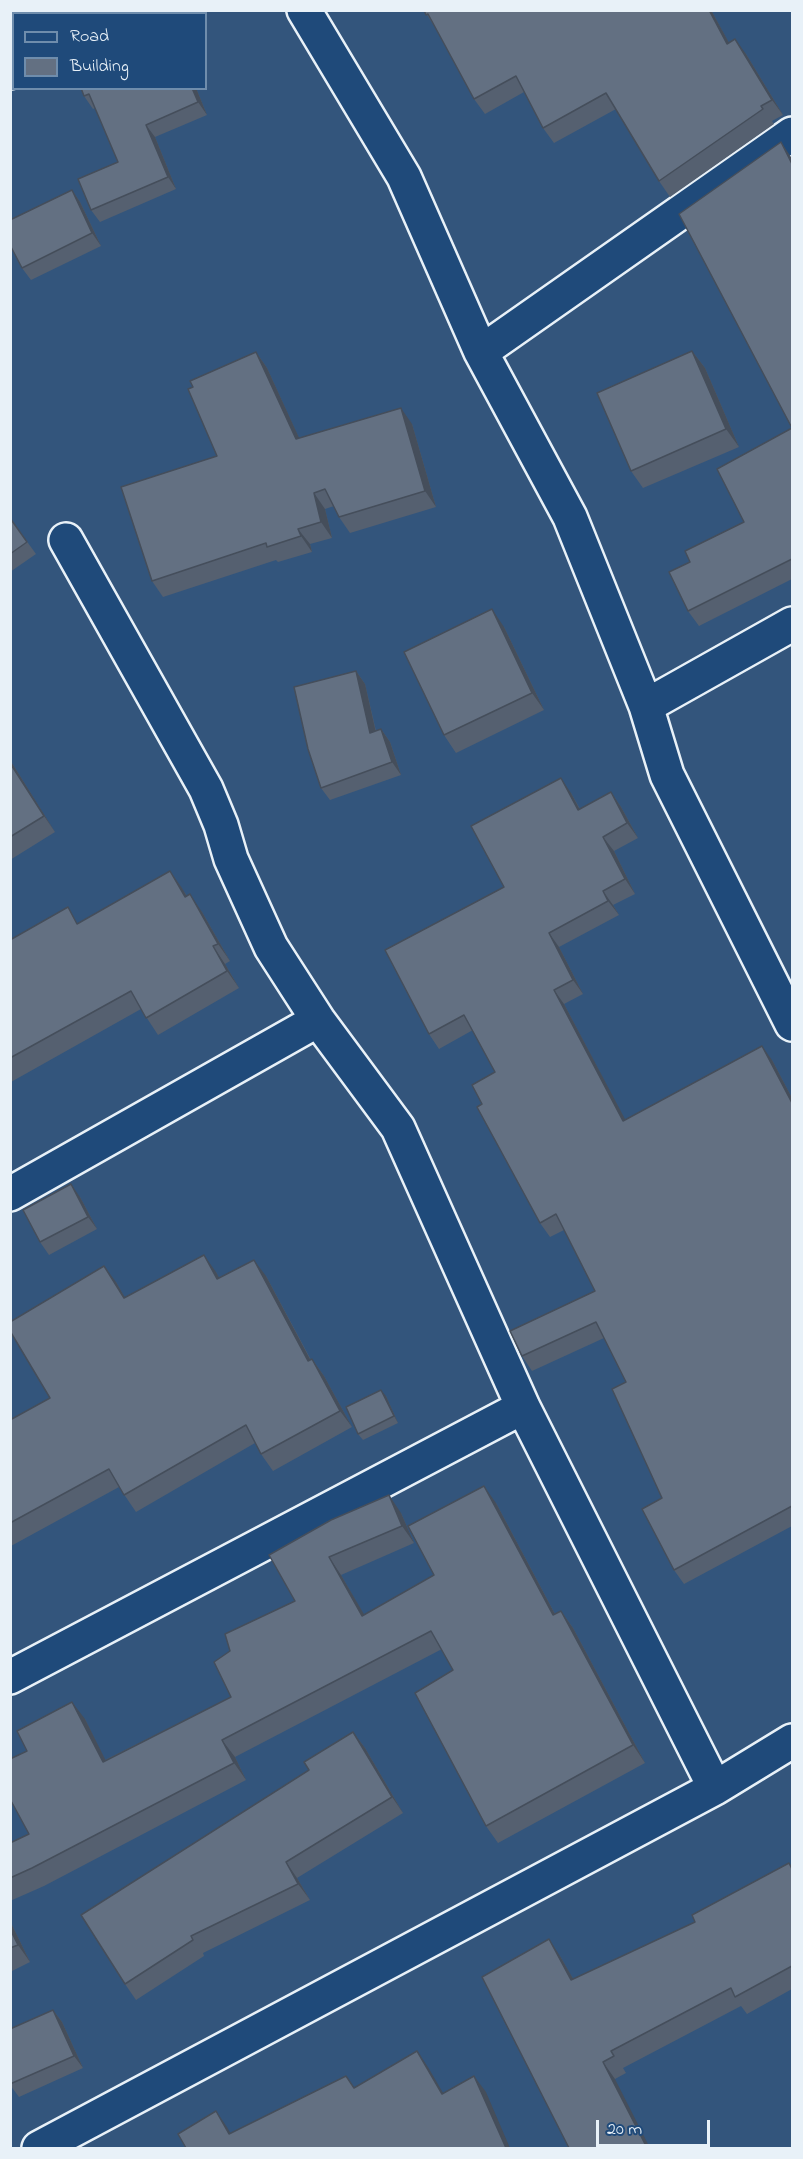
<!DOCTYPE html>
<html>
<head>
<meta charset="utf-8">
<style>
  body { margin:0 }
  #map { position:relative; width:803px; height:2159px; overflow:hidden; background:#33557c; font-family:"Indie Flower",sans-serif }
  canvas { display:block }
  .frame { position:absolute; inset:0; border:12px solid #e8f1f8; pointer-events:none }
  .legend { position:absolute; left:12px; top:12px; width:195px; height:78px; box-sizing:border-box; background:#1f4a7a; border:2px solid #6f8dac; margin:0; padding:8px 10px; list-style:none; font-size:18px; color:#e8f1f8 }
  .legend li { display:flex; align-items:center; gap:12px; height:30px }
  .legend b { width:30px; border:2px solid #6f8dac }
  .scale { position:absolute; left:596px; top:2120px; width:114px; height:27px; box-sizing:border-box; border:3px solid #e8f1f8; border-top:0; padding-left:8px; font-size:18px; line-height:21px; white-space:nowrap; color:#e8f1f8; -webkit-text-stroke:4px #1f4a7a; paint-order:stroke }
</style>
</head>
<body>
<div id="map">
<canvas width="803" height="2159"></canvas>
<div class="frame"></div>
<ul class="legend">
<li><b style="height:8px;background:#1f4a7a"></b>Road</li>
<li><b style="height:16px;background:#637082"></b>Building</li>
</ul>
<div class="scale">20 m</div>
</div>
<script>
const context = document.querySelector('canvas').getContext('2d');
context.lineJoin = 'round';
function strokePath(path, color, width, dash) {
  context.strokeStyle = color;
  context.lineWidth = width;
  context.lineCap = dash ? 'butt' : 'round';
  context.setLineDash(dash || []);
  context.stroke(path);
}
function paint(path, color) {
  context.fillStyle = color;
  context.fill(path, 'evenodd');
}
const street = new Path2D(`
  M304,10L404,177L481,352L570,517L646,706L667,775L792,1024
  M10,72L14,70
  M481,352L792,134
  M66,540L206,789L221,825L231,859L271,947L318,1020L398,1128L523,1407L715,1788
  M646,706L792,624
  M10,1194L318,1020
  M10,1677L523,1407
  M39,2148L715,1788L792,1741`);
strokePath(street, '#e8f1f8', 38);
strokePath(street, '#1f4a7a', 33);
paint(new Path2D(`
  M424,10H711L729,43L746,54L783,115L772,121L774,124L670,197L659,181L616,109L554,143L543,128L524,92L485,114L474,99L436,29Z
  M81,88H196L207,115L155,137L176,189L100,222L91,210L118,162L95,108L93,109L84,96Z
  M792,159V579L699,626L688,611L690,562L744,522L792,428Z
  M72,190L80,202L101,246L31,280L22,268Z
  M692,351L705,368L739,447L643,488L631,471Z
  M256,352L267,368L299,438L412,424L436,507L350,533L339,517L334,506L325,509L332,538L310,544L312,552L278,562L276,560L163,597L152,581L217,456Z
  M10,518L36,554L10,572Z
  M504,627L544,710L456,753L444,735Z
  M356,671L365,684L376,731L381,729L390,742L401,775L330,800L321,788Z
  M10,760L55,832L10,860Z
  M611,792L621,807L638,838L614,851L635,894L613,905L619,915L559,947L583,994L564,1004L625,1120L772,1060L792,1098V1526L684,1584L674,1570L662,1498L626,1382L604,1338L532,1371L522,1356L595,1291L564,1230L550,1237L540,1223L482,1104L495,1072L473,1030L439,1049L429,1034L504,887L571,793L580,809Z
  M170,871L187,896L202,912L230,961L225,964L239,988L158,1035L141,1009L11,1082L10,1081V940L79,923Z
  M80,1197L97,1229L49,1255L40,1242Z
  M216,1272L219,1278L266,1276L311,1360L312,1359L324,1376L352,1427L273,1471L261,1454L255,1443L136,1512L119,1487L11,1546L10,1420L50,1398L116,1282L125,1298Z
  M386,1396L398,1423L363,1440L358,1434Z
  M496,1503L555,1614L561,1611L573,1628L645,1763L498,1843L486,1826L453,1670L442,1649L235,1757L246,1780L44,1886L10,1901V1843L29,1834L85,1719L105,1760L231,1697L230,1651L295,1601L269,1555L401,1513L414,1543L341,1575L364,1615L434,1575Z
  M353,1732L365,1748L403,1813L297,1878L310,1900L203,1953L204,1956L136,2000L125,1984L309,1770Z
  M792,1868V1989L747,2014L741,2006L623,2068L626,2073L615,2079L569,2148L560,1956L573,1979L695,1922Z
  M10,1921L30,1962L10,1972Z
  M53,2010L62,2022L83,2068L19,2097L10,2085V2029Z`), '#556070');
paint(new Path2D(`
  M709,10H711L738,59L727,44Z
  M735,39L746,54L783,115L772,100Z
  M192,88H196L207,115L198,102Z
  M146,125L155,137L176,189L168,177Z
  M781,142L791,157L792,164Z
  M72,190L80,202L101,246L92,233Z
  M692,351L705,368L739,447L726,429Z
  M256,352L267,368L307,455L296,439Z
  M401,408L412,424L436,507L425,491Z
  M314,493L325,509L332,538L321,522Z
  M298,529L310,544L312,552L301,536Z
  M492,609L504,627L544,710L532,693Z
  M356,671L365,684L379,746L370,733Z
  M381,729L390,742L401,775L392,762Z
  M10,760L55,832L44,816L10,763Z
  M561,778L571,793L588,825L578,810Z
  M611,792L621,807L638,838L627,823Z
  M603,837L614,851L635,894L625,879Z
  M170,871L182,888L197,914L185,897Z
  M603,891L613,905L619,915L608,901Z
  M190,894L202,912L230,961L218,944Z
  M549,933L559,947L583,994L573,980Z
  M213,946L225,964L239,988L227,971Z
  M554,990L564,1004L634,1136L623,1121Z
  M762,1046L772,1060L792,1098V1103Z
  M71,1184L80,1197L97,1229L88,1217Z
  M204,1255L216,1272L229,1296L217,1279Z
  M254,1260L266,1276L320,1378L308,1361Z
  M104,1266L116,1282L135,1315L124,1298Z
  M312,1359L324,1376L352,1427L340,1411Z
  M381,1390L386,1396L398,1423L394,1416Z
  M484,1486L496,1503L565,1633L553,1615Z
  M389,1495L401,1513L414,1543L402,1526Z
  M329,1557L341,1575L375,1633L362,1616Z
  M561,1611L573,1628L645,1763L633,1745Z
  M72,1702L85,1719L115,1779L103,1762Z
  M353,1732L365,1748L403,1813L392,1797Z
  M222,1740L235,1757L246,1780L234,1763Z
  M286,1862L297,1878L310,1900L298,1884Z
  M10,1921L30,1962L18,1945L10,1929Z
  M549,1939L560,1956L583,1996L571,1980Z
  M53,2010L62,2022L83,2068L74,2056Z
  M417,2051L428,2067L453,2110L442,2094Z
  M603,2062L615,2079L650,2148H647Z
  M474,2076L486,2092L510,2148H506Z
  M216,2111L227,2127L239,2148L229,2134Z`), '#454e5b');
const building = new Path2D(`
  M134,10H137L139,14H127Z
  M424,10H709L727,44L735,39L772,100L761,106L763,109L659,181L606,93L543,128L516,76L474,99L428,14L426,15Z
  M81,88H192L198,102L146,125L168,177L91,210L78,179L118,162L89,94L84,96Z
  M781,142L792,164V559L688,611L669,572L690,562L685,551L744,522L717,469L792,428L679,214Z
  M72,190L92,233L22,268L10,245V220Z
  M692,351L726,429L631,471L597,393Z
  M256,352L296,439L401,408L425,491L339,517L325,489L314,493L321,522L298,529L301,536L267,547L266,543L152,581L121,487L217,456L188,389L193,387L190,381Z
  M10,518L27,542L10,554Z
  M492,609L532,693L444,735L404,652Z
  M356,671L370,733L381,729L392,762L321,788L308,749L294,687Z
  M10,763L44,816L10,837Z
  M561,778L578,810L611,792L627,823L603,837L625,879L603,891L608,901L549,933L573,980L554,990L623,1121L762,1046L792,1103V1506L674,1570L642,1509L662,1498L612,1389L626,1382L596,1322L522,1356L510,1331L595,1291L556,1214L540,1223L477,1107L482,1104L472,1085L495,1072L464,1015L429,1034L385,950L504,887L471,826Z
  M170,871L185,897L190,894L218,944L213,946L227,971L146,1018L131,991L10,1058V940L68,907L77,924Z
  M71,1184L88,1217L40,1242L23,1210Z
  M204,1255L217,1279L254,1260L308,1361L312,1359L340,1411L261,1454L246,1425L124,1495L109,1469L10,1523V1420L50,1398L10,1331V1322L104,1266L124,1298Z
  M381,1390L394,1416L358,1434L346,1407Z
  M484,1486L553,1615L561,1611L633,1745L486,1826L415,1693L453,1670L431,1631L222,1740L234,1763L32,1868L10,1878V1843L29,1834L10,1799V1759L27,1751L17,1731L72,1702L103,1762L231,1697L214,1662L230,1651L225,1634L295,1601L269,1555L331,1520L389,1495L402,1526L329,1557L362,1616L434,1575L408,1526Z
  M353,1732L392,1797L286,1862L298,1884L191,1936L193,1940L125,1984L81,1915L309,1770L304,1762Z
  M789,1863L792,1869V1966L735,1997L731,1988L611,2051L614,2056L603,2062L647,2148H569L482,1977L549,1939L571,1980L695,1922L692,1915Z
  M10,1929L18,1945L10,1948Z
  M53,2010L74,2056L10,2084V2029Z
  M417,2051L442,2094L474,2076L506,2148H186L178,2134L216,2111L229,2134L346,2076L354,2088Z`);
paint(building, '#637082');
strokePath(building, '#454e5b', 1.5);
</script>
</body>
</html>
